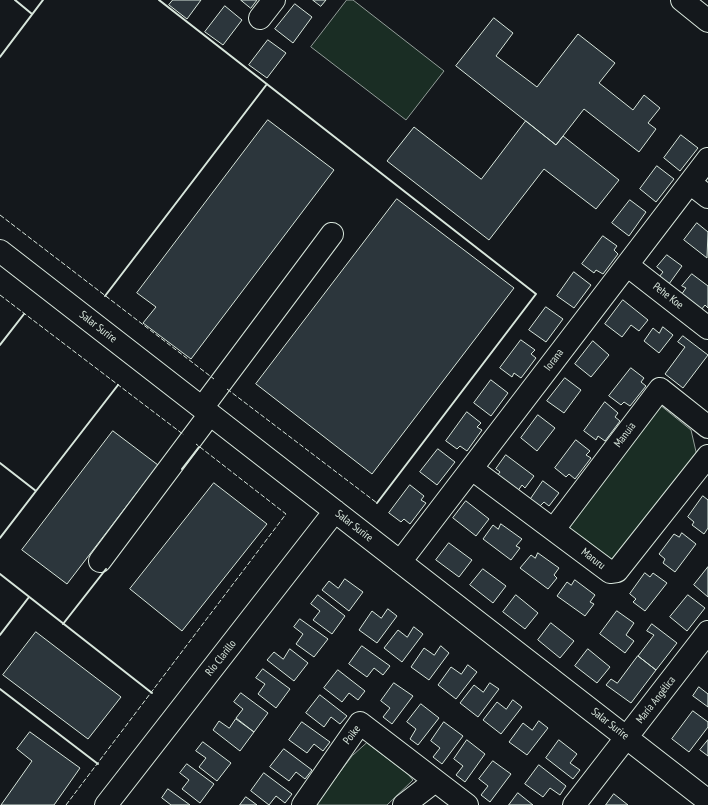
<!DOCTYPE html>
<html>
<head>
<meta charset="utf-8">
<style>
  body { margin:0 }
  canvas { display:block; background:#14181c }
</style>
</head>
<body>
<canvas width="708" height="805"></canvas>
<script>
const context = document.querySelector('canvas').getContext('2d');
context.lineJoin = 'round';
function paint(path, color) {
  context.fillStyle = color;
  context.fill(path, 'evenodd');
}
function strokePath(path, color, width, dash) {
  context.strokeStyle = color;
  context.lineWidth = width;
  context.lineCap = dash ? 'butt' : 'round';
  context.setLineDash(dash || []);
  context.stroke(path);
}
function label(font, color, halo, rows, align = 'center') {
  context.font = font + ' "PT Sans Narrow",sans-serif';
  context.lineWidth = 3;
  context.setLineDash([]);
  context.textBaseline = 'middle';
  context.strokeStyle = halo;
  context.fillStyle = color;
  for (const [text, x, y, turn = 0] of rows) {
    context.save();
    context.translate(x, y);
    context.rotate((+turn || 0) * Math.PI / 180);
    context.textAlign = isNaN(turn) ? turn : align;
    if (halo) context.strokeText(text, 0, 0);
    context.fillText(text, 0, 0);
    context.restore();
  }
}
const green = new Path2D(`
  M347,0H353L444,71L406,120L311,47Z
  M660,405L691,430L697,456L614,565L566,528Z
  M367,743L408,774L413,780L387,805H315L352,756Z`);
paint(green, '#1a2d24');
strokePath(green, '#939e99', 1);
const building = new Path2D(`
  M173,0H201L187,19L169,5Z
  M241,0H257L251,8Z
  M313,0H326L321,6Z
  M295,4L312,17L293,43L275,29Z
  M225,6L242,20L223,45L205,32Z
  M494,18L513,33L496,56L537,87L578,34L615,63L599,83L633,110L644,95L660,108L648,123L656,129L639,152L584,109L556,145L456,66Z
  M268,40L286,53L267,78L249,65Z
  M268,120L334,170L191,359L143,323L156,307L137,293Z
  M526,121L556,145L563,136L619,180L596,209L544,169L489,240L387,161L414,127L481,179Z
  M681,135L698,148L680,171L664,158Z
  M657,166L674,179L656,202L640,189Z
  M397,199L514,288L372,474L256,384Z
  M630,200L646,212L629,236L612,223Z
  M697,223L708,232L707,258L684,240Z
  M603,236L617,246L614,250L618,254L603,274L596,270L594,273L582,264Z
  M667,255L682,266L669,284L659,277L663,272L657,267Z
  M574,272L591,285L574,308L557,296Z
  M692,274L708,286V308L705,305L701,310L681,295L686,288L682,286Z
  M623,300L648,320L639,331L631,325L622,337L605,324Z
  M546,307L563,319L546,342L529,330Z
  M663,327L673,335L659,353L644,341L653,328L659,333Z
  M683,336L708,355L683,388L665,374L685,347L678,342Z
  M521,340L535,350L531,354L536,358L521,378L514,373L512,377L500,368Z
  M593,341L609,355L591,377L575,364Z
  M631,368L644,378L641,382L646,386L630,406L624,402L621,405L609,396Z
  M565,378L581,390L564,413L547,401Z
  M491,380L508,393L491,416L474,403Z
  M605,402L618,413L615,417L620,421L605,441L598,436L596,440L584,431Z
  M467,412L481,423L477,427L482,430L467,451L460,446L457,449L446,441Z
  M538,415L555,428L537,451L521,438Z
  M113,431L158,465L67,584L22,550Z
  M576,440L590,451L586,455L591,458L575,479L569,474L566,477L555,468Z
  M438,449L455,462L437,485L420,472Z
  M506,455L534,476L525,488L522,485L517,492L496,477L500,472L496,469Z
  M543,481L559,493L549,506L544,502L539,507L530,500Z
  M214,483L267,524L182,631L130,589Z
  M410,485L424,496L421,500L426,503L410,524L404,519L401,522L389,513Z
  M703,496L708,500V528L704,534L692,525L694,522L688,517Z
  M466,501L489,519L476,536L453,518Z
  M501,524L522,539L516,546L520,548L511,560L483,539L493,525L498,529Z
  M682,533L696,544L675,572L663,563L665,559L659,554L674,534L679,537Z
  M449,543L472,560L459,577L436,560Z
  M538,553L559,568L554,575L557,578L548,589L520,568L531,555L535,558Z
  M708,567V597L694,585Z
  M483,569L506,586L493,603L470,585Z
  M645,573L650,577L653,573L667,583L645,611L633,602L636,599L630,594Z
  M345,579L363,592L349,611L322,590L329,581L338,588Z
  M575,580L595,595L590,602L594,604L585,616L557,596L567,582L571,585Z
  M318,595L345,616L332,634L313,620L320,611L311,604Z
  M516,595L538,613L525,629L503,612Z
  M688,595L705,608L687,631L670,617Z
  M388,609L397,616L377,643L359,630L372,611L381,618Z
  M617,611L634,623L626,635L634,641L625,653L600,634Z
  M300,619L328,639L314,657L296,644L303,634L294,627Z
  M551,623L574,641L560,658L538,640Z
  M652,624L677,643L656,670L638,656L654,635L647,631Z
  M414,627L423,634L402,662L384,648L398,630L407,637Z
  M36,632L121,697L88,739L3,675Z
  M362,646L390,666L383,675L374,668L367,677L349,664Z
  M441,646L449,653L429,680L411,667L424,648L434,655Z
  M290,649L308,663L294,681L267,660L274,652L283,659Z
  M588,649L610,667L597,683L575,666Z
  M638,656L656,670L631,703L606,685L611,679L617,683Z
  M468,665L477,672L456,699L438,685L451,667L461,674Z
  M263,669L290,689L276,708L258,694L265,684L256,678Z
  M338,670L365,691L358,700L349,693L342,702L324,688Z
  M394,683L413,696L392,724L383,717L390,708L381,701Z
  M490,683L499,689L478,717L460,703L474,685L483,692Z
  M699,687L708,694V707L693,696Z
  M241,693L268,713L254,732L236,718L243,709L234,702Z
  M320,695L347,716L340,724L331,717L324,727L306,713Z
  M513,700L522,707L501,734L483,720L497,702L506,709Z
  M421,704L439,718L418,745L410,739L416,729L407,722Z
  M693,711L708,722V727L689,752L672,739Z
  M236,719L254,732L240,751L213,730L219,721L229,728Z
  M539,721L548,728L527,755L509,742L523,723L532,730Z
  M302,722L330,742L323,751L314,744L307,753L289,740Z
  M444,722L463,736L442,764L433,757L440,748L431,741Z
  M30,732L80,768L54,805H1L32,761L17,749Z
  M467,740L485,754L465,782L456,775L463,766L454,759Z
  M559,740L577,754L570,763L580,770L573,779L546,758Z
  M708,740V756L700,750Z
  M203,742L231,763L217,781L199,767L206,758L196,751Z
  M284,749L312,770L305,779L296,772L289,781L270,767Z
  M493,761L511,774L490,802L481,795L488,786L479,779Z
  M187,764L214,784L200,803L182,789L189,780L180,773Z
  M539,765L566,786L560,795L550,788L543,797L525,784Z
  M264,773L292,794L285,803L276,796L269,805L251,791Z
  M168,789L190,805H171L162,798Z
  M518,793L533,805H509Z
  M614,794L628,805H606Z
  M246,797L257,805H240Z`);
paint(building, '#2c363c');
strokePath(building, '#d8e6dc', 1);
const minor = new Path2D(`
  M682,0L708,21
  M260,18L274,0
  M690,183L708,197
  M0,251L708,801
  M627,265L708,328
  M202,408L332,234
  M472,469L610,572L617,571L708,456
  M554,529L660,389L708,427
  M100,561L210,414
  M400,562L708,159
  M106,805L335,511
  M303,805L360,723L467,805
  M404,805L435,781
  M574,805L708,632`);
strokePath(minor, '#d8e6dc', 24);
strokePath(minor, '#14181c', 22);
strokePath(new Path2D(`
  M0,215L214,379
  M0,295L184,435
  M227,389L377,503
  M66,805L286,514L196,444`), '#d8e6dc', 1, [5, 2]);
strokePath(new Path2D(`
  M15,0L32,14
  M159,0L536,294L377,503
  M0,57L43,0
  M105,296L267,84
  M0,345L24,314
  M0,463L36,491L118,385
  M182,469L199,447
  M0,538L36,491
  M0,574L152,693
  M63,624L106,569
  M0,635L29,597
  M0,689L98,764`), '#d8e6dc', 2);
label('11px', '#d8e6dc', '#14181c', [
  ["Pehe Koe",668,296,38],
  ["Salar Surire",98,327,38],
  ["Iorana",554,360,-53],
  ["Manuia",625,435,-53],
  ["Salar Surire",354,526,38],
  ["Maruru",593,559,38],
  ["Río Clarillo",221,658,-52],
  ["María Angélica",656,700,-52],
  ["Salar Surire",610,724,38],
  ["Poike",352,735,-53]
]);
</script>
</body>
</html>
